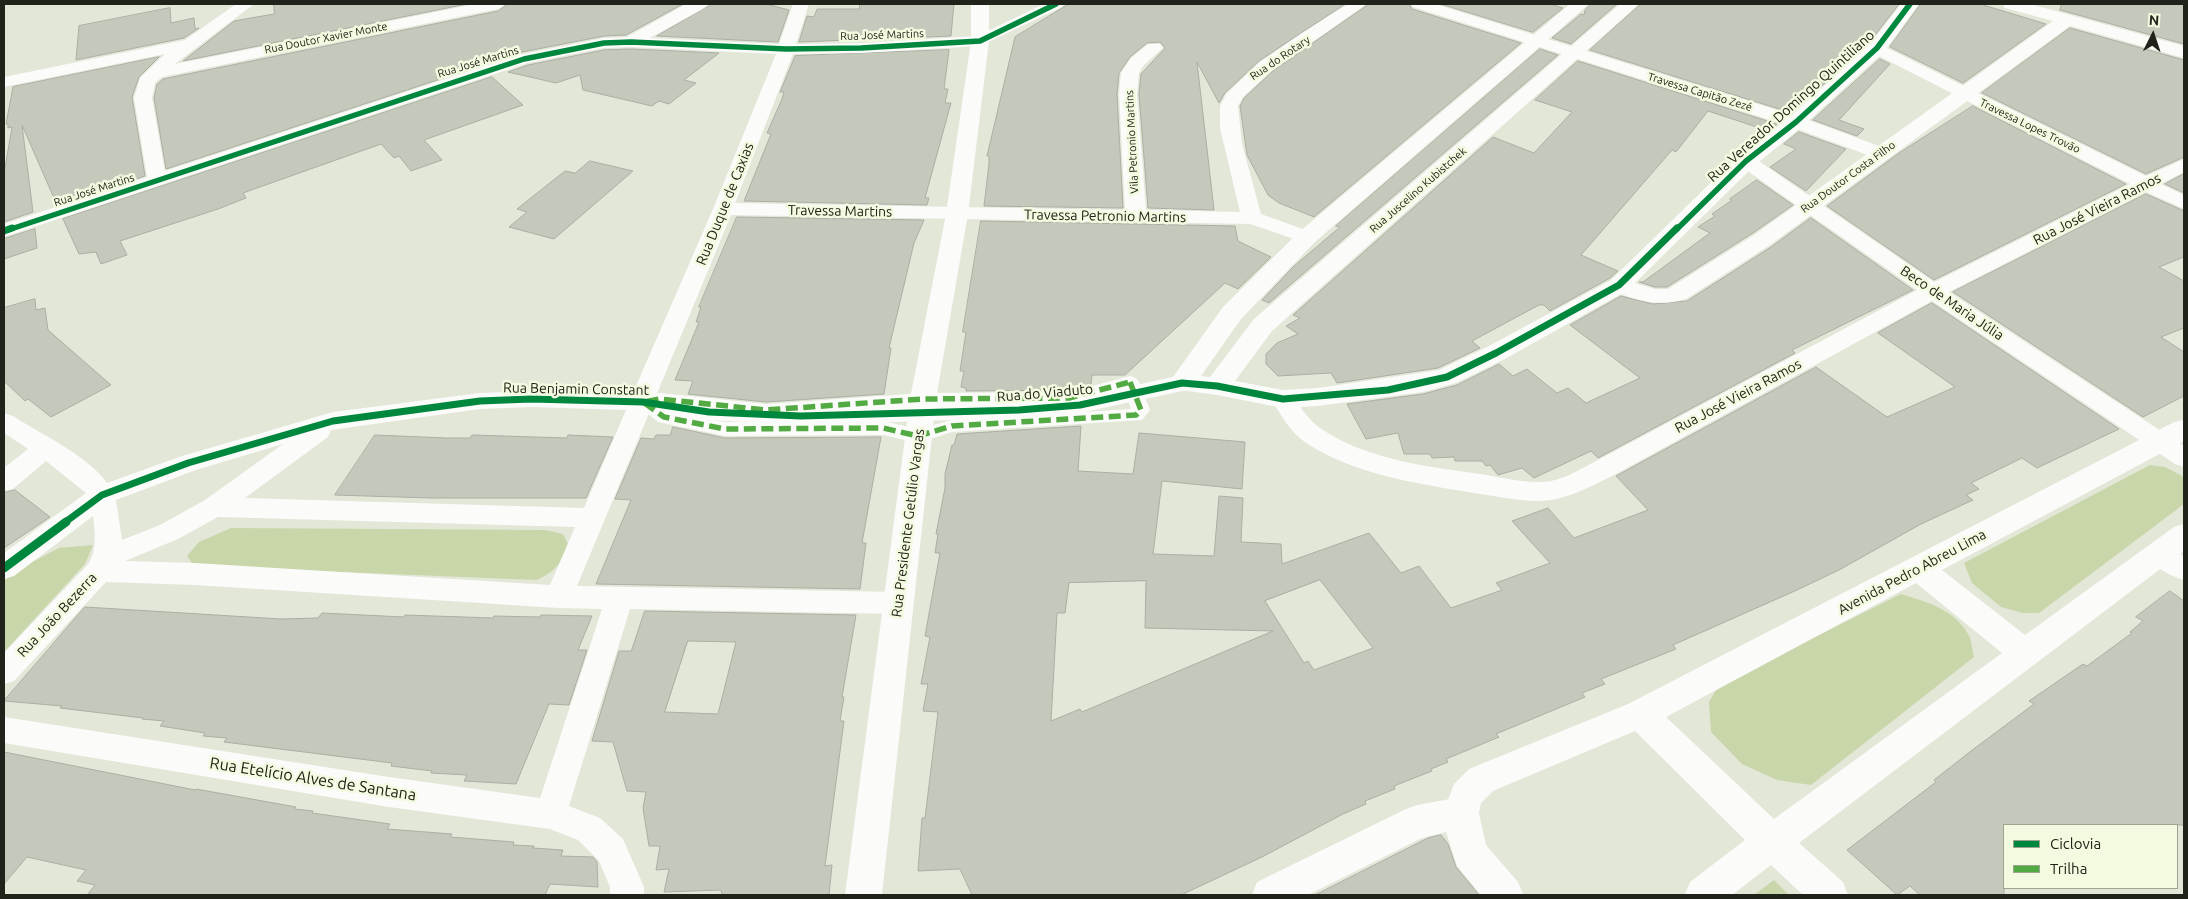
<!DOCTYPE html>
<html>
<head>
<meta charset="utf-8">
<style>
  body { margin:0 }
  #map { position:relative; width:2188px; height:899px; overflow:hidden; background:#e2e7d8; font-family:Ubuntu,sans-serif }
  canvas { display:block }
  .frame { position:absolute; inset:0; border:5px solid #202319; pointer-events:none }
  .legend { position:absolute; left:2003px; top:824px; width:175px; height:65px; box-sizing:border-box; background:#f2fadf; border:1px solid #9ea490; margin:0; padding:6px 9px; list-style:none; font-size:15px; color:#202319 }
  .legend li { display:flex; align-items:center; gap:10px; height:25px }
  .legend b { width:25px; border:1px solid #9ea490 }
  .north { position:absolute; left:2128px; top:10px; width:50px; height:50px; -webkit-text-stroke:4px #f2fadf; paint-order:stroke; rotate:4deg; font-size:14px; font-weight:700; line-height:20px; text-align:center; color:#202319 }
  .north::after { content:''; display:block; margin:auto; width:18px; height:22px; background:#202319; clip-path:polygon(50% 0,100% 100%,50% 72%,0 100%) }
</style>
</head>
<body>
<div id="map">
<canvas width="2188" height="899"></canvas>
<div class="frame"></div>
<ul class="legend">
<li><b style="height:6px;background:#00873e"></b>Ciclovia</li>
<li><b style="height:6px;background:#52aa42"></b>Trilha</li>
</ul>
<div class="north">N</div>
</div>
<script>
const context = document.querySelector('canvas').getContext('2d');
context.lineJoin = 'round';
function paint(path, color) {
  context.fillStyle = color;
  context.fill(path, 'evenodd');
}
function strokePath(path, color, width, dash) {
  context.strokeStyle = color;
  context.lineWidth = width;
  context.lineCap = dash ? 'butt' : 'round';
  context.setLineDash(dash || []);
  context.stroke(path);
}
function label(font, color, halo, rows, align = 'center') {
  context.font = font + ' Ubuntu,sans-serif';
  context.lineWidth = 5;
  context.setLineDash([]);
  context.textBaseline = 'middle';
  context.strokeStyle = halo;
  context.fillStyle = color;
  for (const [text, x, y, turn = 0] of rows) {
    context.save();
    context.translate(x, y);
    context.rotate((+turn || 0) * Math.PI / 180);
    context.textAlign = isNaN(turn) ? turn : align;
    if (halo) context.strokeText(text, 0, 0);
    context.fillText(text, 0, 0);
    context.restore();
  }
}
paint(new Path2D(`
  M2150,465L2165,467L2184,477V504L2039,613H2023L2001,607L1972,583L1964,563Z
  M231,528L545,530L563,534L568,544C561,565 556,570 537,580L194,566L187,556L199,542Z
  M93,545L85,564L4,652V581L17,570L59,548Z
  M1901,594C1926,602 1954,609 1968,634C1972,640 1972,650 1974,657L1811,785L1777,780L1742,764L1711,732L1709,702L1719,685Z
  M1774,880L1789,895H1754Z`), '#c9d6a9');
const building = new Path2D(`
  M274,4H467L183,61L234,21L274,14Z
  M508,4H683L626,35L604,36L517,53L479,64L480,66L166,169L154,98L157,84L163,79L498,11Z
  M712,4H766L789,10L778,42L657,36Z
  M860,4H954L951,36L799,42L807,16L814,17L817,9H859Z
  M1069,4H1345L1259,61L1225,93L1219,103L1197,62L1214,210L1148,208L1139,94L1141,74L1165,48L1160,42L1147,43L1130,57L1119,73L1117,94L1123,208L984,206L989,164V156H987L1015,37Z
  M1369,4H1409L1412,9L1521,43L1314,217L1279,203L1268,195L1247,155L1240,106L1244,98L1273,71Z
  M1441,4H1550L1563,8L1533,32Z
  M1591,4H1617L1571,44L1552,38L1581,14L1584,15L1585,10Z
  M1641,4H1899L1869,43L1792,113L1590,50Z
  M1921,4H1980L2046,24L1963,83L1890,47Z
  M2062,4H2184V44L2060,10Z
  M170,8L171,23L194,18L195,29L199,28L184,38L76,60L79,26Z
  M2070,28L2184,60V157L2146,174L1982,93Z
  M631,49L719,53L684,80L696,83L669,104L659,101L652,106L583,90L580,75L556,83L508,72L528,65L604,50Z
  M1540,49L1558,55L1269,303L1262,300L1293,267L1340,227L1336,226Z
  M949,50L944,89H948L945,103H951L925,198H929L927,205L744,201L771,134L767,133L782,99L784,92H780L795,56Z
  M159,57L139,77L132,97L145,176L57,205L22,125L33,212L4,222V174L12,127L8,128V124H6L13,87Z
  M1880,59L1890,64L1839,120L1864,129L1857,136L1813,120Z
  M1578,61L1777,124L1769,131L1708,111L1676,152L1672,150L1581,255L1618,271L1610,278L1550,311L1544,305H1539L1472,341L1480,348L1438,368L1337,383L1331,373L1278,376L1266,364V354L1277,343L1298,334L1286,326L1300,318L1293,315L1493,137L1534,153L1572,112L1535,100Z
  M492,77L523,105L424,140L442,160L411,171L399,156L394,158L381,144L243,193L246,198L218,209L120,241L127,255L101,264L96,252L79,254L63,219Z
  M1973,106L2126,184L1934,280L1827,206L1899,153Z
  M1799,132L1846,149L1806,191L1770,167L1796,149L1784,144Z
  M590,161L633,171L554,239L509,227L527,212L517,209L565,171L575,173Z
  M2184,174V193L2165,184Z
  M1757,180L1793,205L1753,233L1667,287H1655L1639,282H1643L1710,233L1698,227L1715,216L1712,214L1732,200L1730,199Z
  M2146,194L2184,211V257L2159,267L2184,281V328L2161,337L2184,352V396L2143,417L1953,292Z
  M737,217L924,220L914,243L889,348H891L884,394L766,402L688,394L693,381L675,380L699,322H696L701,307H699Z
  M1811,218L1913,290L1792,350L1795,353L1598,458L1591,451L1534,478L1522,468L1498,475L1490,465L1486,466L1482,461H1455L1454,457L1432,458L1430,454H1404L1398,433L1366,439L1347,404L1423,394L1457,385L1499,364L1513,376L1527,369L1557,393L1568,388L1586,403L1640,378L1570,325L1621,296L1653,304L1687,301L1771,247Z
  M981,221L1235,226L1238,241L1271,257L1238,289L1225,283L1125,375H1092L1091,384L1069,390L966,391V388L961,387L964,371H960L966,332H963Z
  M35,229L37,248L4,259V239Z
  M35,299L36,310L45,308L48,330L111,385L51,417L28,399L25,401L4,381V308Z
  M1932,303L2119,429L2037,468L2022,458L1971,483L1979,489L1966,495L1973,500L1921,524L1839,570L1797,590L1673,645L1676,649L1601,679L1605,684L1582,693L1585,697L1496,734L1499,737L1446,759L1448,762L1431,769L1432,771L1394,786L1395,789L1365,801L1366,804L1343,814L1262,857L1181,895H972L960,869L918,871L922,818H925L938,712L923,711L928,684H921L930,637L925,636L940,553H935L938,534H936L945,488V474L952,445H954L957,434L1081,426L1078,471L1133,474L1139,433L1245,442L1242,489L1162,481L1153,554L1214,556L1219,496L1243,498L1241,542L1281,544L1282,564L1369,533L1401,573L1419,566L1451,608L1502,590L1496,583L1550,563L1512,521L1548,508L1574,538L1648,510L1616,476L1816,367L1887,417L1955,387L1878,333ZM1320,580L1373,648L1314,670L1308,661L1304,663L1265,601ZM1146,581L1145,628L1273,631L1082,712L1080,709L1051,721L1057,613H1065L1069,583Z
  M673,427L725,438L881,437L862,543H866L860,589L596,584L631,500L615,499L641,438L654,439L656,435H670Z
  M375,435L446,438H470L472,435L567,438L568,435L613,437L586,498H430L335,495Z
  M15,490L50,517L4,548V493Z
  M2170,591L2184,601V825H2004V895H1920L1910,886L1897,895L1847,850L1936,782L1934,780L1971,751L2034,704L2029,701L2083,664L2087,666L2132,633L2130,632L2143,621L2136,617Z
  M85,607L281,619L318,618L322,613L404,617L405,615L493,618L494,616L540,617L541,615L592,616L578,650H587L569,705L549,704L516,784L464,781L467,775L431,773L432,771L391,766L392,763L224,742L227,738L203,736L205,733L160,726L164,721L142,719L143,718L60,708L62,706L4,701Z
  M645,611L856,615L842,697H844L840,721H844L825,866L832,865L829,895H722L721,890L664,892L669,869L656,870L660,846H649L643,808L646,792L627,791L613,742L592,741L619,651H631ZM688,641L736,642L718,714L665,712Z
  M4,752L195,790L196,789L296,807L294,809L313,811L312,813L390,824L387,829L452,834L450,837L514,842L513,845L534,846L533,848L563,850L561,856L593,857L597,862L598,887L550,884L545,895H87L95,885L77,881L86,870L27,857L4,884Z
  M1441,835L1448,844L1456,867L1479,895H1315L1428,838Z`);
paint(building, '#c5c9bc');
strokePath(building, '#abaea3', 1);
paint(new Path2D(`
  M1130,376L1136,378L1139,382L1150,410L1142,420L952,432L918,443L883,435L725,436L658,422L634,402L637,398L660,393L766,404L923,393L1069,392ZM1124,390L1131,409L952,420L918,429L883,421L725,422L669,412L660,405L766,416L923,405L1069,404Z`), '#fbfbf9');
paint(new Path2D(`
  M236,4H254L175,64L475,4H506L498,9L162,77L155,83L152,98L165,171L518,55L604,38L627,37L686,4H710C708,7 659,33 650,38L779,44L793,4H809L796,44L861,43L977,36L1044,4H1064L1062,7L980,46L861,53L793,54L735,203L1125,210L1119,94L1121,73L1131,58L1148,44H1160L1163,48L1144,65L1139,73L1137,94L1146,210L1240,212L1220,128V106L1226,94L1260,62L1302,33L1348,4H1367L1272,70L1243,97L1238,106L1242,144L1261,214L1314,233L1317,237L1314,241L1307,243L1300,241L1250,224L731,215L656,396L709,404L801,407L1019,402L1080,397L1182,375L1190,377L1194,383L1190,389L1182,391L1080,413L1019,418L801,425L709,420L650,411L577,586L898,592L908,595L912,603L908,611L898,614L630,609L569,806L600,818L623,839L644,887V895H610V887L599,861L578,840L550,829L389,807L4,743V717L389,777L540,798L602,609L559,608L195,585L106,582L14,681L4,684V653L89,563C97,548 95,533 93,516L14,576L4,579V553L86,493L46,461L13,489L4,491V468L28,449L4,433V413L13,416C41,434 87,455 107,483L179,457L333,412L480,393L531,391L633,393L713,209L776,54L631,47L604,48L528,63L4,237V224L147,177L134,98L140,78L165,54L4,87V77L185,40ZM531,407L626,410L584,508L245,498L328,437L331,430L480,409ZM283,444L205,500L160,525L122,540L116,500L196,470ZM218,517L575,527L550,585L195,563L125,561L178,539Z
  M1411,4H1435L1803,118L1887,149L1890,153L1887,157H1873L1789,126L1413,7Z
  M1877,43L2146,176L2184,159V172L2161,184L2184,195V209L2146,192L1949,292L2184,446V467L2175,464L1932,301L1614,475C1594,485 1574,496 1551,500C1530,503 1508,498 1487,495C1427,485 1358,477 1306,443C1290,432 1281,415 1271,399L1275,393L1283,391L1291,393C1300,407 1309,421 1323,430C1370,461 1432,467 1487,475C1508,479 1529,484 1551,481C1567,478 1582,468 1596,461L1917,290L1739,165L1736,161L1739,157H1753L1934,282L2130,184L1871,52L1868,48L1871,44Z
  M2160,543L2184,556V580C2170,576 2153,567 2146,554L2150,547Z`), '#fbfbf9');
paint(new Path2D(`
  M971,4H989V41L968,214L936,399L882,895H845L910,399L946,214L971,41Z
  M1570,4H1589L1315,242L1241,319L1201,376L1210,377L1254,319L1620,4H1639L1272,331L1235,381L1283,390L1318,388L1439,370L1487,347L1611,280L1738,156L1789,118L1870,44L1901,4H1919L1884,52L1803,126L1754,166L1635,283L1655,289H1668L1754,235L2053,21L2005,8L2002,4H2030L2184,46V58L2070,26L1770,245L1686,299C1662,306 1644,303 1621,294L1505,359L1456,383L1423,392L1318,406L1283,408L1217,395L1173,389L1169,383L1173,377L1223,307L1299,232Z
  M1461,797L1474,801L1479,813L1474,825L1422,838L1308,895H1252L1257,882L1404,810L1417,805Z`), '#fbfbf9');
paint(new Path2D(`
  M2184,420V441L1942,570L2025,635L2174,527L2184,524V551L1799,843L1843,882L1848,895H1803L1771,865L1732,895H1685L1690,882L1745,840L1635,731L1493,791L1481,803L1479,813L1486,845L1518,882L1523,895H1481L1457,866L1446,832L1443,813L1454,784L1469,769L1628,704L2174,422ZM1916,583L2002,653L1774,819L1666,717Z`), '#fbfbf9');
strokePath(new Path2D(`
  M1130,382L1141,410L1136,415L952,426L918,436L883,428L725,429L664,417L643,402L660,399L766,410L923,399L1069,398Z`), '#52aa42', 5.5, [12, 5.5]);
strokePath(new Path2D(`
  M8,230L524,59L604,43L631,42L786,49L861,48L980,41L1056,4
  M1676,230L1746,161L1796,122L1877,48L1910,4`), '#00873e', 5.5);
strokePath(new Path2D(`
  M4,231L12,228
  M64,523L102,495L188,463L333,421L480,401L531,399L643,402L709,412L801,416L1019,410L1080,405L1182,383L1217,386L1283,399L1388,390L1447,377L1496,353L1619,285L1677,228`), '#00873e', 7);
strokePath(new Path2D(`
  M4,568L66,522`), '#00873e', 9);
label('11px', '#202319', '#f2fadf', [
  ["Rua José Martins",882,35,-2],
  ["Rua Doutor Xavier Monte",326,38,-11],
  ["Rua do Rotary",1280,58,-34],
  ["Rua José Martins",478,62,-17],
  ["Travessa Capitão Zezé",1700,92,17],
  ["Travessa Lopes Trovão",2030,126,26],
  ["Vila Petronio Martins",1132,142,-93],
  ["Rua Doutor Costa Filho",1848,177,-36],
  ["Rua José Martins",94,190,-18],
  ["Rua Juscelino Kubistchek",1418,190,-41]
]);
label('14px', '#202319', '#f2fadf', [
  ["Rua Vereador Domingo Quintiliano",1791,106,-42],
  ["Rua Duque de Caxias",725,204,-68],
  ["Rua José Vieira Ramos",2097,209,-27],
  ["Travessa Martins",840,211,1],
  ["Travessa Petronio Martins",1105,216,1],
  ["Beco de Maria Júlia",1952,303,34],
  ["Rua Benjamin Constant",576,389,1],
  ["Rua do Viaduto",1045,393,-5],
  ["Rua José Vieira Ramos",1738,396,-28],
  ["Rua Presidente Getúlio Vargas",908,523,-83],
  ["Avenida Pedro Abreu Lima",1912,572,-28],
  ["Rua João Bezerra",57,615,-47]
]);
label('16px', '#202319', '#f2fadf', [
  ["Rua Etelício Alves de Santana",313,779,9]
]);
</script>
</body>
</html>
